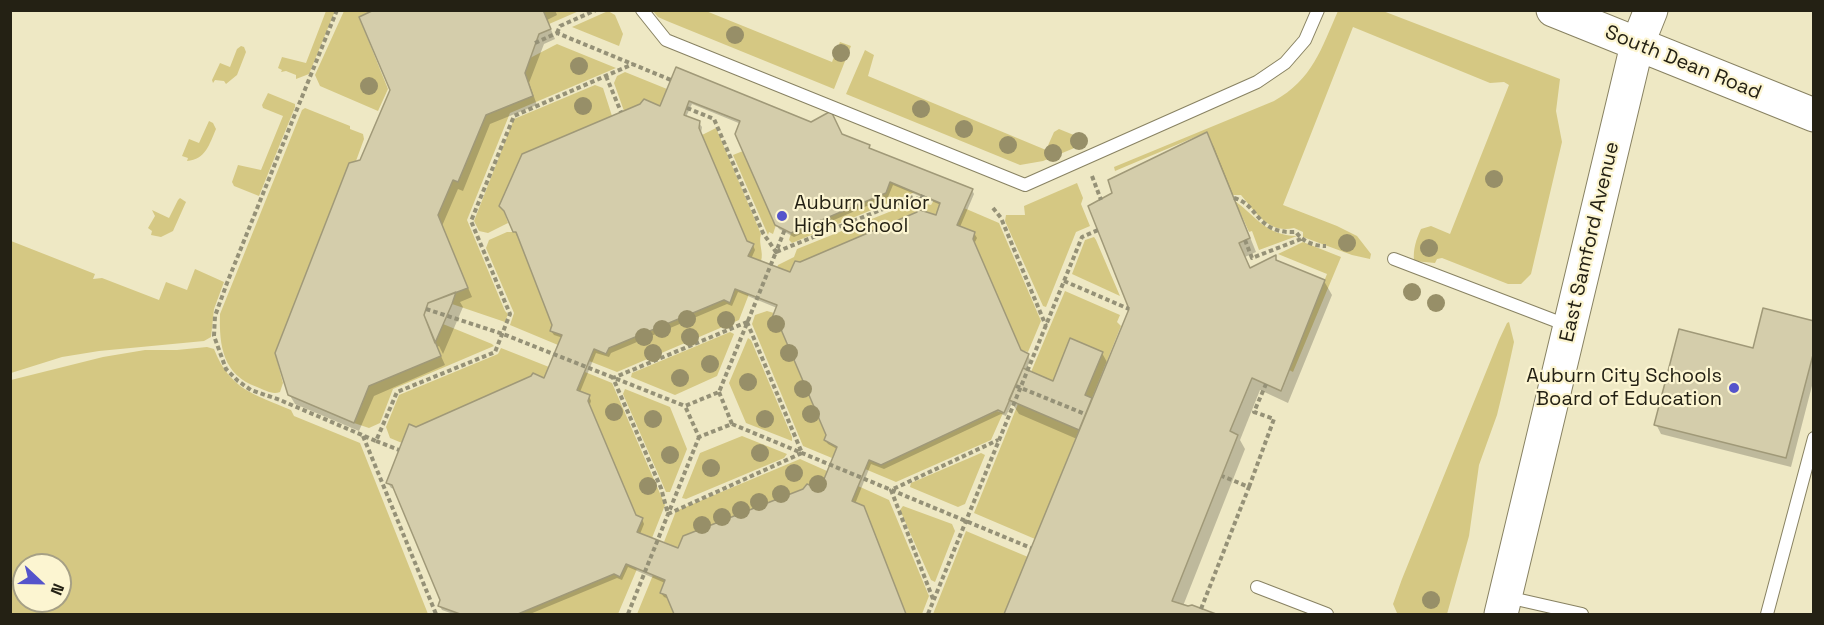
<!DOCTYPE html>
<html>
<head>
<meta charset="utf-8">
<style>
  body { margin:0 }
  #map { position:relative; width:1824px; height:625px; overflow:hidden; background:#eee8c4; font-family:"Space Grotesk",sans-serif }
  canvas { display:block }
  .frame { position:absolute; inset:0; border:12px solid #242114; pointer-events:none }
  .north { position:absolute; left:12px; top:553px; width:60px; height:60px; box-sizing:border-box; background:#fcf5d1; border:2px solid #a6a085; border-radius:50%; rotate:112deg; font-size:16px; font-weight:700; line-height:24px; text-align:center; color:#242114 }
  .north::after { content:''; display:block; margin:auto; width:21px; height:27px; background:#5554cb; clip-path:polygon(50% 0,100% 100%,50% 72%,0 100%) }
</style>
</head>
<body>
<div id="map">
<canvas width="1824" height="625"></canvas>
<div class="frame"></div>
<div class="north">N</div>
</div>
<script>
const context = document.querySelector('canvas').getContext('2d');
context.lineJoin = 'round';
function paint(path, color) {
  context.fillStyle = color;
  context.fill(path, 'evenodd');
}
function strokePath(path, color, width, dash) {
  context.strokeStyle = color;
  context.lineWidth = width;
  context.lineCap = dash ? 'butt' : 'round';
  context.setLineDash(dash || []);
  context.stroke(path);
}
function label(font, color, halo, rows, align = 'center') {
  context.font = font + ' "Space Grotesk",sans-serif';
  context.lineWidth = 4.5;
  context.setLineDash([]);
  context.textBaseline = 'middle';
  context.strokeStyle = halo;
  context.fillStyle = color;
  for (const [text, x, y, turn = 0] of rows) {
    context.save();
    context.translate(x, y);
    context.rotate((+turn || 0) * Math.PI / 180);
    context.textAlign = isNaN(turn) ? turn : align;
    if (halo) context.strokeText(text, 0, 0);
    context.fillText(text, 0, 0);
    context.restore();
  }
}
paint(new Path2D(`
  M326,11H335L309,74L296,79V75L286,71L281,72L282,70L278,68L282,57L306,63Z
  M344,11H374L359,17L388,89L378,111L320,86L315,75Z
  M543,11H579L549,24Z
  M608,11L615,15L623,34L619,46L572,27Z
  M653,11H706L832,62L840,42L851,46L834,89L667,21L658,17Z
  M1338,11H1383L1560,79L1556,111L1562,142L1531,274L1521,284H1508L1442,258L1437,259L1435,263L1414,261C1413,249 1416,240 1421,229L1431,226L1450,234L1509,85L1504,82L1490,83L1353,27L1283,205L1337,226L1357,236L1371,254L1370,259L1352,255L1303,237V232L1294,228C1269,234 1256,213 1241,195H1232L1207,132L1115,171L1114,167L1274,101C1313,79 1321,49 1338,11Z
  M557,44L616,68L510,113L467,220L505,311L508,314L505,322L452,304L456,292L468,288L438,215L453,180L458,182L486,115L533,96L525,73L530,58Z
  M241,46L244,47L246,52L237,75L226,84L224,81L215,80L213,83L212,80L220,63L230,67L237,49Z
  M865,50L874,55L868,76L1046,150L1054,132L1059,129L1086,140L1084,144L1043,161L1020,165L846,94Z
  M625,72L667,89L660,106L644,99L640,104L624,111L614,83L617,76Z
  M595,85L603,88L612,116L504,211L508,223L488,233L479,231L474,221L514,119Z
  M268,93L295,104V107L259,196L234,186L232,182L238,165L261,170L283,116L263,108L262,105Z
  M305,108L350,126V129L363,134L364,139L356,161L349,163L275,353L283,383L280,392C272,395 265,390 257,387C223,375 219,346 220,314L302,110Z
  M209,121L213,123L216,129C209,145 206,159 187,161L188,158L182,156L189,139L199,143Z
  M716,128L761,234C758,244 764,252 761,261L748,256L754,244L747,241L702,135Z
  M743,151L776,225L773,234L769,232L768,235L733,155Z
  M890,182L915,192L792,243L789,240L791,233L886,193Z
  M1077,183L1083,198L1081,204L1090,226L1076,232L1046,307L1043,306L1005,221L1006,215H1025L1024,206Z
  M180,198L186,202L173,231L161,237L151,235L152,231L148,228L155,216L152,210L169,218L178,200Z
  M934,200L940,203L936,215L918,209L917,212L800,262L795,261L790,272L777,268L778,265L794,257L797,249L909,204L923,203L931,205Z
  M1235,201C1258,218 1265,235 1297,236L1259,250L1252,231L1249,232Z
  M964,208L999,223L1041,321L1028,352L1021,350L973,239L975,232L957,225Z
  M507,232H516L552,325L550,331L562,335L558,345L510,325L514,313L486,248L489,240Z
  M1094,237L1096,240L1120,296L1072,274L1085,240Z
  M11,241L95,274L93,279L102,278L159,300L166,282L187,290L195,269L224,282L214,309L211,337L204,341L99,351L62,357L11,373Z
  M1303,242L1341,257L1293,372L1289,370L1327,274L1278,254Z
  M735,289L749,294L739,320L617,372L589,361L594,349L606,354L609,348L724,300L730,303Z
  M1065,291L1120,315L1117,322L1121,326L1092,398L1031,372Z
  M767,311L774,313L772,318L777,320L826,435L824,440L837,447L832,458L803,446L752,324L755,315Z
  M1509,322L1514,342L1507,374L1497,415L1479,465L1469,536L1447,614L1397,613L1393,604L1402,579L1499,340L1507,323Z
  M443,324L492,344L494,346L393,389L380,423L369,428L354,423L369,386L440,356L435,343Z
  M730,332L734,334L717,376L675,395L631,377L632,373Z
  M748,338L751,340L792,437V441L746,423L729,383Z
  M207,347L214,349C230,390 254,394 291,410L294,416L360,443L428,614H11V380L103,357L145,350H177ZM24,565H60V601H24Z
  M501,348L549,367L544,378L533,373L531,376L402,443L390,438L386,427L399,395L498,354Z
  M585,372L612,383L665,505L652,538L637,532L642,518L636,515L588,401L577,390Z
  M625,389L670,407L687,449L670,492H666L623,394Z
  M1018,404L1079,430L1035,539L974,513Z
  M997,411L1003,413L991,440L896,482L865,469L869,460L881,465Z
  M742,436L787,454L784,458L686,499L682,498L700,453Z
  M981,453L985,455L965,504L958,507L910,487L911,483Z
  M800,459L827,471L820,489L807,484L803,489L683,536L678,548L664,542L676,511Z
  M858,486L889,500L929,596L922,614H906L864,507L852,501Z
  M903,506L952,524L955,531L935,582L931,580L900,510Z
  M966,531L1028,557L1004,614H933Z
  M626,564L637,569L618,614H518L614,574L620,577Z
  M653,575L665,580L660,593L666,595L674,614H637Z`), '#d5c883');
paint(new Path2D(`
  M378,10H555L557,15L547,20L555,39L544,44L529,83L537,105L490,124L463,191L458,189L442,226L472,297L460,302L463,307L443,354L439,346L437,347L445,365L374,396L359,431L295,404L289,394L361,161L391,90Z
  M676,69L972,190L974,194L960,227L974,233L977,238L974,244L1021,351L1028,355L1030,360L1026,371L1054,383L1102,353L1108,364L1131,309L1114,194L1207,134L1214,147L1256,252L1245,257L1251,269L1275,257L1279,263L1324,281L1332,295L1288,403L1260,390L1240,440L1245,449L1183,606L1192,607L1212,614H1006L1077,439L1019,414L1012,403L1006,416L1001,414L884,469L871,464L855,504L866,513L906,614H676L669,599L664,597L661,593L665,583L628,567L622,580L617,578L530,614H453L442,610L439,605L441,600L396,489L391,488L388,483L416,429L545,380L563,338L554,335L551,331L554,325L519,236H517L507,214L501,206L661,108ZM692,104L741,124L776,224L779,229L794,237L888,197L893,185L941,205L937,217L800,264L790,274L751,259L755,250L753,245L747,243L701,133L702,127L699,123L686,117ZM738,292L777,308L773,318L776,322L780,324L828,435L825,440L828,444L837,449L821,491L679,550L640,534L644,524L642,519L636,517L589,407L591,401L589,396L580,392L596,353L609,357L611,353L727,304L732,306Z
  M1814,323V378L1791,467L1661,434L1656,424L1754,350Z`), '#0003');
const building = new Path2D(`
  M374,10H543L551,29L539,34L525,73L533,96L486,115L458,182L453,180L438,215L468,288L428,303L424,315L441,356L369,386L354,423L288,395L275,353L349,163L360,160L390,90L359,17Z
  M676,67L811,122L831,111L842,134L870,145L869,148L973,189L957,225L975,232L973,239L1021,350L1029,354L1004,413L998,410L881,465L869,460L852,501L864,506L906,614H674L666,595L660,593L665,580L626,564L620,577L614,574L518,614H460L438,606L440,600L392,485L386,483L409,424L416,427L531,376L533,373L544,378L562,335L550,331L552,325L516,232H513L504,211L499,206L522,154L640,104L644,99L660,106ZM689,101L740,121L735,134L775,225L791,233L886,193L890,182L940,203L936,215L917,209V212L800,262L795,261L790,272L748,256L754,244L747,241L702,135L699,128L700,121L684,115ZM735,289L777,305L772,318L777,320L826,435L824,440L837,447L820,489L807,484L803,489L683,536L678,548L637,532L643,518L636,515L588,401L590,395L577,390L594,349L606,354L609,348L724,300L730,303Z
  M1207,132L1250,238L1239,243L1250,268L1276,255V260L1325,280L1281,391L1252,378L1230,431L1238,435L1172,601L1188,606L1192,605L1216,614H1004L1129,309L1088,206L1112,193L1108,180Z
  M456,292L452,304L435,343L424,315L428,303Z
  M1763,308L1814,321V351L1786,458L1654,425L1679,329L1753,348Z
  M1070,338L1103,352L1085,395L1092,398L1079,430L1009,400L1023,368L1053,381Z`);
paint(building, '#d4cdab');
strokePath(building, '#a09978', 1.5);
const lane = new Path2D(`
  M642,10L666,40L1025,185L1257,82L1285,63L1305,40L1318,10
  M1394,259L1569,326
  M1257,587L1327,614
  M1507,597L1582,614
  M1767,614L1814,438`);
const secondary = new Path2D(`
  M1553,10L1814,115
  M1501,614L1637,45L1651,10`);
strokePath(lane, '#888262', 14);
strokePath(secondary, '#888262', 35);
strokePath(new Path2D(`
  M337,10L227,283L215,316L214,336L226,369L238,381L251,390L280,400L376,441L397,392L495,352L510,314L471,221L514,116L633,64
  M557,33L560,26L596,10
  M535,43L557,33L671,80
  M606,76L621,112
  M687,108L714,119L763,233L776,252L785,229
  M1092,176L1101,200
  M1234,198C1260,205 1255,234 1296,232C1303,242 1314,246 1326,246
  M993,208L1001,218L1046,326
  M1245,240L1252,258L1301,239
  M1064,281L1129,309
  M426,309L503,334L685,406
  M747,322L802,453L668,514L661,488L613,378Z
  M1016,386L1085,414
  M719,392L732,424L699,437L685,406L719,392L776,252L913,197L921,200L923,195
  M732,424L1031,548
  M363,436L436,614
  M376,441L399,450
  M1249,487L1274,419L1254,412L1266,384
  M933,599L891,490L998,440
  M1201,609L1249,487L1222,476
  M628,614L699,437
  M928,614L1082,237L1098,230`), '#959177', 4, [4.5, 3]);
strokePath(lane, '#fff', 12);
strokePath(secondary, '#fff', 33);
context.fillStyle = '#978f68';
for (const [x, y] of [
  [735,35],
  [841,53],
  [579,66],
  [369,86],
  [583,106],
  [921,109],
  [964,129],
  [1079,141],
  [1008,145],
  [1053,153],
  [1494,179],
  [1347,243],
  [1429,248],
  [1412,292],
  [1436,303],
  [687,319],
  [726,320],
  [776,324],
  [662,329],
  [644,337],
  [690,337],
  [653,353],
  [789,353],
  [710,364],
  [680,378],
  [748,382],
  [803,389],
  [614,412],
  [811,414],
  [653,419],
  [765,419],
  [760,453],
  [670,455],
  [711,468],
  [794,473],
  [818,484],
  [648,486],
  [781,494],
  [759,502],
  [741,510],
  [722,517],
  [702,525],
  [1431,600]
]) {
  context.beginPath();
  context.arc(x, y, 9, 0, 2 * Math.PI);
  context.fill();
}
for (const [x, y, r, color] of [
  [782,216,6,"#5554cb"],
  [1734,388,6,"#5554cb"]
]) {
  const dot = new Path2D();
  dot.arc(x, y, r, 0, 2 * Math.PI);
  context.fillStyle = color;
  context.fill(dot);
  strokePath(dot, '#fcf5d1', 2);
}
label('20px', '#242114', '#fcf5d1', [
  ["South Dean Road",1683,63,22],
  ["East Samford Avenue",1590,242,-77]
]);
label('20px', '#242114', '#fcf5d1', [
  ["Auburn Junior",794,204],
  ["High School",794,227],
  ["Auburn City Schools",1722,377,"right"],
  ["Board of Education",1722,400,"right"]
], 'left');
</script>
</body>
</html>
